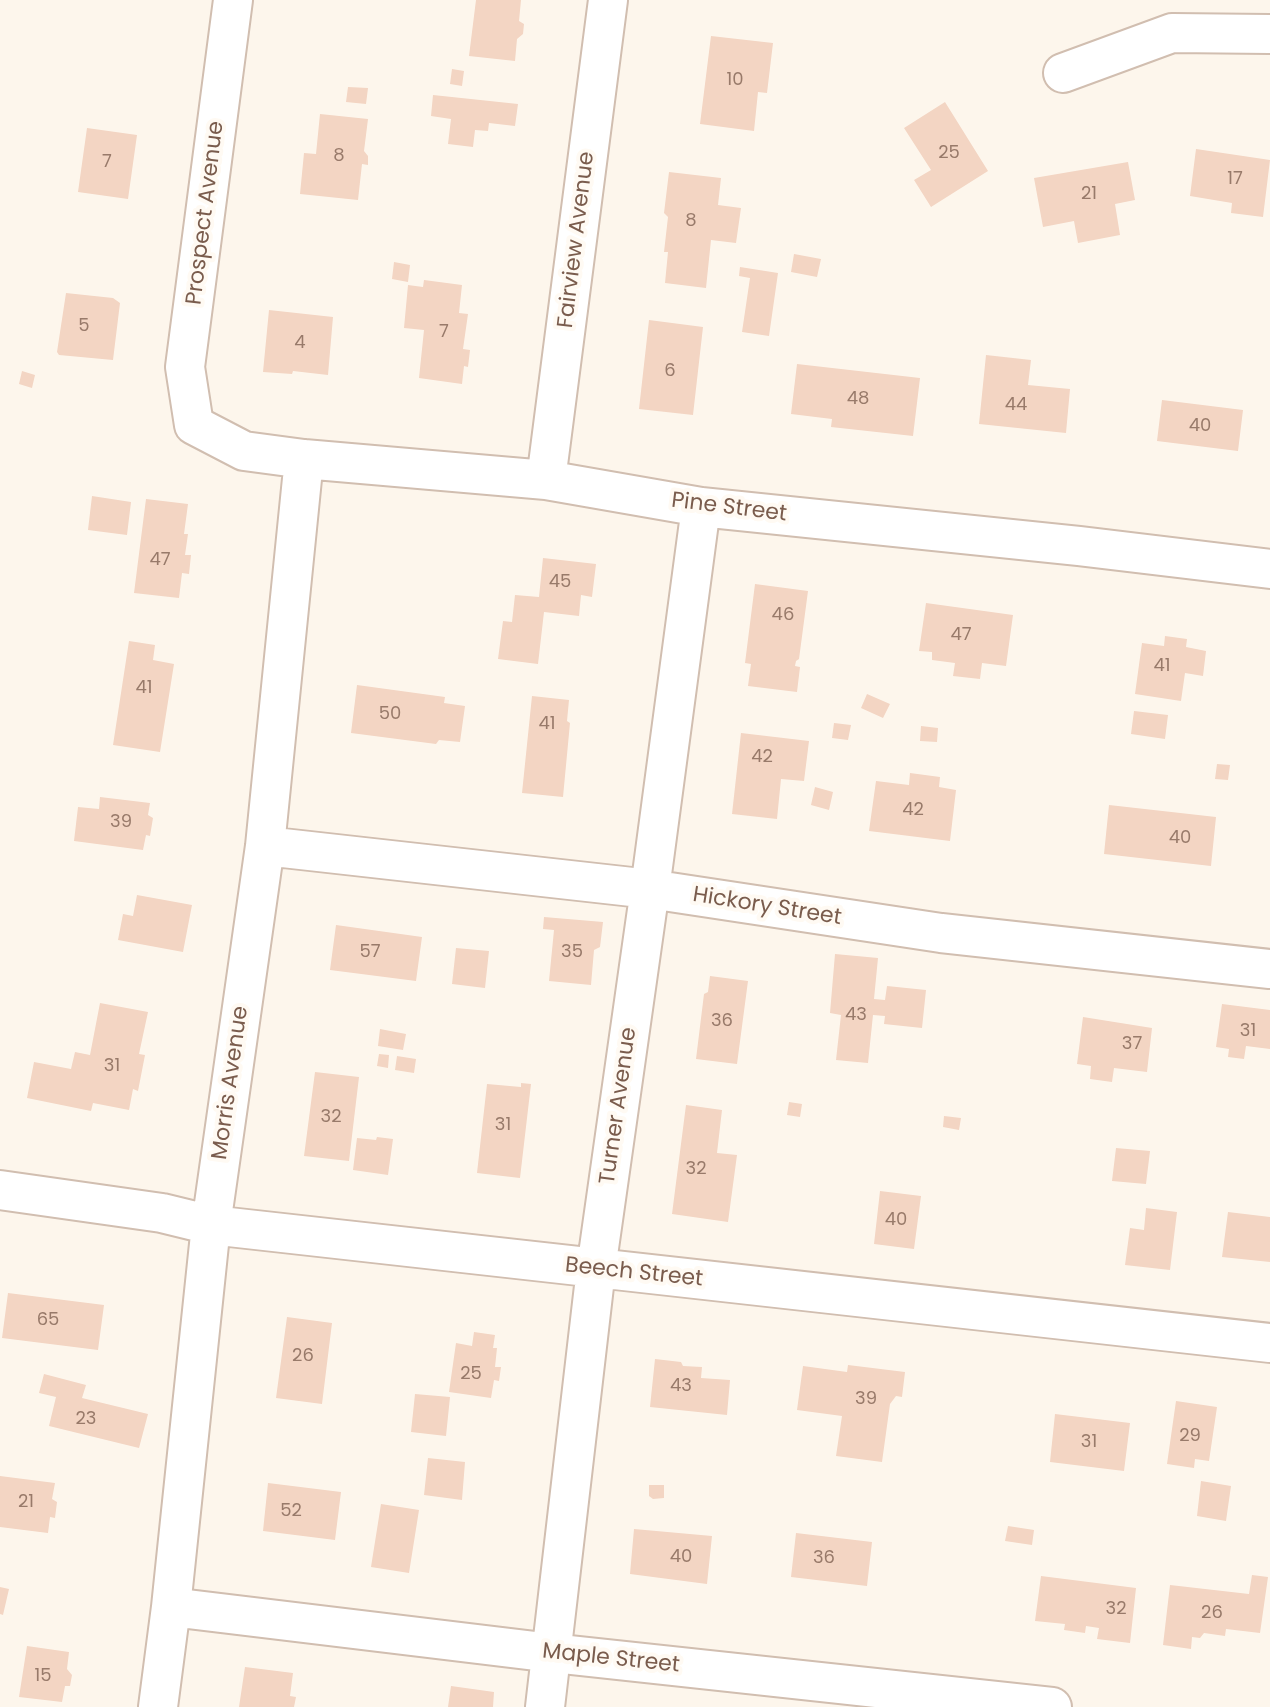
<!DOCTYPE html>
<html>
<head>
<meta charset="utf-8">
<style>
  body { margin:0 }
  canvas { display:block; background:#fdf6ec }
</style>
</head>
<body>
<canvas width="1270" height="1707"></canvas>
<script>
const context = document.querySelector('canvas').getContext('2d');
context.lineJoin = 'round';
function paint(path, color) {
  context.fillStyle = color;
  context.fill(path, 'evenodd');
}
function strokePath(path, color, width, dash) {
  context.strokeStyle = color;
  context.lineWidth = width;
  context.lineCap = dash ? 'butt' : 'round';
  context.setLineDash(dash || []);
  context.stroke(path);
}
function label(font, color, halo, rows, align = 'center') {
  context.font = font + ' Poppins,sans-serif';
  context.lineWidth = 8;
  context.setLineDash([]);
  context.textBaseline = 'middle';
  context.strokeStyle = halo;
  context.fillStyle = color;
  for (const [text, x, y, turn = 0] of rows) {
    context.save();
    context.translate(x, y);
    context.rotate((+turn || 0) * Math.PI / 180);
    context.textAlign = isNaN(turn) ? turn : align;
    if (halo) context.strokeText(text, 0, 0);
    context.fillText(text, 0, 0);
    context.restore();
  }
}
paint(new Path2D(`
  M476,0H521L519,21L524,24L523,34L517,39L515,61L469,56Z
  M711,36L773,43L767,93L758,92L754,131L700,124Z
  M452,69L464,71L462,86L450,84Z
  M348,87L368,88L366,104L346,102Z
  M433,95L518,104L515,126L489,123L488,131L475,130L473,147L448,144L451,119L431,116Z
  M945,102L988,171L931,207L914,180L931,170L904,128Z
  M320,114L368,119L364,151L368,156V165L362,164L358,200L300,194L304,153L316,154Z
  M87,128L137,135L128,199L78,192Z
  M1196,149L1270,160L1263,217L1231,213L1232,203L1190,196Z
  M1128,162L1135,200L1115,204L1120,235L1078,243L1074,221L1043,227L1034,178Z
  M669,172L721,178L718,205L741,208L736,243L711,240L706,288L665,283L668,252H664L668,217L664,213Z
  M794,254L821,259L817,277L791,272Z
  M394,262L410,265L408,282L392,279Z
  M740,267L778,273L769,336L742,332L750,278L739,276Z
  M424,280L462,285L459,313L468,314L463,349L470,350L468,367L464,366L462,384L419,378L424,330L404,328L408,285L423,287Z
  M66,293L113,298L120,303L113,360L59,355L57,352Z
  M269,310L333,317L328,375L293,371L292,374L263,372Z
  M649,320L703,327L693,415L639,409Z
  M986,355L1031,360L1028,385L1070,389L1066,433L979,424Z
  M797,364L920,378L913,436L831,427L832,419L791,414Z
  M22,371L35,375L32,388L19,384Z
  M1162,400L1243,410L1238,451L1157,441Z
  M92,496L131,502L127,535L88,530Z
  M146,499L188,504L184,534H188L185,555H191L189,574L182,573L179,598L134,593Z
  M543,558L596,564L592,597L581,595L579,616L544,612L538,664L498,659L503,621L512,622L515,595L539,597Z
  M755,584L808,591L799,659L796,661L795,666L800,667L797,692L748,686L751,664L745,663Z
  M926,603L1013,615L1006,666L982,663L980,679L953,676L955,663L932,660V652L919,651Z
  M1165,636L1187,639L1186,647L1206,651L1203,676L1185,673L1181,701L1135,694L1142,643L1164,646Z
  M129,641L155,645L153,660L174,664L160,752L113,745Z
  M357,685L445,697L444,703L465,706L460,742L439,740L436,744L351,733Z
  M867,694L890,704L883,718L861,708Z
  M532,696L569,700L567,721L570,723L563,797L522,793Z
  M1134,711L1168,715L1165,739L1131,734Z
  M834,723L851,725L848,740L832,738Z
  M921,726L938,728L937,742L920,741Z
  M741,733L809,741L804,781L781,779L777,819L732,814Z
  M1217,764L1230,765L1228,780L1215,779Z
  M910,773L940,777L939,787L956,790L950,841L869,831L876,781L909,785Z
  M815,787L833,792L829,810L811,805Z
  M100,797L150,803L148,815L153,818L150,836L146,835L143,850L74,841L78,807L99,809Z
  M1109,805L1216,817L1211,866L1104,854Z
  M137,895L192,905L183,952L118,940L123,914L133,916Z
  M544,917L603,922L600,947L594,950L591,985L549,981L554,930L543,929Z
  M336,925L422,937L416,981L330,970Z
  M456,948L489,951L485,988L452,984Z
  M835,954L878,958L874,999L885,1000L887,986L926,990L922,1028L884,1024L885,1016L873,1015L868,1063L836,1060L841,1015L830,1013Z
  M710,976L748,981L737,1064L696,1059L704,994L708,992Z
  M100,1003L148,1012L139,1054L145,1055L138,1091L133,1089L129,1110L93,1103L91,1111L27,1098L34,1062L71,1069L75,1052L90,1055Z
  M1222,1004L1270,1010V1049L1246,1046L1244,1059L1228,1057L1229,1049L1216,1047Z
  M1083,1017L1152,1028L1147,1072L1114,1068L1112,1082L1090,1079L1091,1066L1077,1064Z
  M380,1029L406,1034L403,1050L378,1046Z
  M379,1054L389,1055L388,1068L377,1066Z
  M397,1056L416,1059L414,1073L395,1070Z
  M315,1072L359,1077L349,1161L304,1156Z
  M521,1083L531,1084L520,1178L477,1173L487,1084L521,1087Z
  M789,1102L802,1104L800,1117L787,1115Z
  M686,1105L722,1110L717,1153L737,1155L728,1222L672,1214Z
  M944,1116L961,1118L959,1130L943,1127Z
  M377,1137L393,1139L388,1175L353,1170L357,1138L376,1140Z
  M1116,1148L1150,1151L1146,1184L1112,1181Z
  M880,1191L921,1196L914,1249L874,1244Z
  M1146,1208L1177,1212L1170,1270L1125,1265L1130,1228L1144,1230Z
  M1228,1212L1270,1217V1262L1222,1257Z
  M8,1293L104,1305L98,1350L2,1338Z
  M287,1317L332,1323L322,1404L276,1398Z
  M474,1332L495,1335L493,1348H497L495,1367H501L499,1381L494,1380L491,1398L449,1392L456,1343L472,1346Z
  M655,1359L681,1362L683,1366L702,1367L701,1378L730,1380L727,1415L650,1407Z
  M848,1365L905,1372L902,1397L896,1396L890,1404L882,1462L836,1456L842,1416L797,1410L803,1366L847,1372Z
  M44,1374L86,1385L82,1398L148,1414L139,1448L49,1426L56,1397L39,1393Z
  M415,1394L450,1397L446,1436L411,1432Z
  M1176,1401L1217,1407L1209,1461L1195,1459L1194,1468L1167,1464Z
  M1055,1414L1130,1423L1124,1471L1050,1462Z
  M428,1458L465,1462L462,1500L424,1495Z
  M0,1476L55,1483L52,1499L57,1502L55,1518L50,1517L48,1533L0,1527Z
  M1201,1481L1231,1486L1226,1521L1197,1516Z
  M268,1483L341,1492L335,1540L263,1531Z
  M649,1485H664V1498L653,1499L649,1496Z
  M381,1504L419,1510L409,1573L371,1567Z
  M1008,1526L1034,1530L1032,1545L1005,1541Z
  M634,1529L712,1536L707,1584L630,1574Z
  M796,1533L872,1542L867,1586L791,1577Z
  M1252,1575L1268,1577L1260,1633L1226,1629L1225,1636L1204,1633L1200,1638L1192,1637L1191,1649L1163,1645L1170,1585L1249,1594Z
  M1041,1576L1136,1588L1130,1643L1097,1639L1099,1628L1086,1626L1085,1633L1064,1630L1065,1624L1035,1621Z
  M0,1587L9,1589L3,1615L0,1614Z
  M27,1646L69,1652L67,1669L72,1675L70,1686H65L62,1702L19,1697Z
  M245,1667L293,1673L290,1696L296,1697L294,1707H239Z
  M451,1686L494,1692L493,1707H448Z`), '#f3d5c3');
const street = new Path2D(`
  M233,0L185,367L194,425L244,451L304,459L546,480L701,507L1079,546L1270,569
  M1063,73L1172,33L1270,34
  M546,480L608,0
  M265,846L650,889L941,933L1270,969
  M0,1190L162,1213L211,1225L1270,1343
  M171,1607L552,1653L1052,1707
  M158,1707L171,1607L211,1225L265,846L304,459
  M545,1707L596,1269L650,889L701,507`);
strokePath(street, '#d1beb0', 42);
strokePath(street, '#fff', 38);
label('18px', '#987a6a', null, [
  ["10",735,80],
  ["25",949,153],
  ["8",339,156],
  ["7",107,162],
  ["17",1235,179],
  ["21",1089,194],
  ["8",691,221],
  ["5",84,326],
  ["7",444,332],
  ["4",300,343],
  ["6",670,371],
  ["48",858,399],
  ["44",1016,405],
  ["40",1200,426],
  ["47",160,560],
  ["45",560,582],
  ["46",783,615],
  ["47",961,635],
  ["41",1162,666],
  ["41",144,688],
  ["50",390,714],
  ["41",547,724],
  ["42",762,757],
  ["42",913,810],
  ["39",121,822],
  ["40",1180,838],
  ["57",370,952],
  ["35",572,952],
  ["43",856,1015],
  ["36",722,1021],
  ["31",1248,1031],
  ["37",1132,1044],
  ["31",112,1066],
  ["32",331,1117],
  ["31",503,1125],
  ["32",696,1169],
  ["40",896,1220],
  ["65",48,1320],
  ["26",303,1356],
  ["25",471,1374],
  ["43",681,1386],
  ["39",866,1399],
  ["23",86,1419],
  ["29",1190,1436],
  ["31",1089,1442],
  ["21",26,1502],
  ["52",291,1511],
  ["40",681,1557],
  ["36",824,1558],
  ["32",1116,1609],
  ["26",1212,1613],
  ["15",43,1676]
]);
label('22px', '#7a5c4d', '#fffaf3', [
  ["Prospect Avenue",206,213,-83],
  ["Fairview Avenue",577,240,-83],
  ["Pine Street",729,508,7],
  ["Hickory Street",767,907,9],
  ["Morris Avenue",231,1083,-82],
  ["Turner Avenue",619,1106,-82],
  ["Beech Street",634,1273,6],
  ["Maple Street",611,1659,6]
]);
</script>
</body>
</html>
